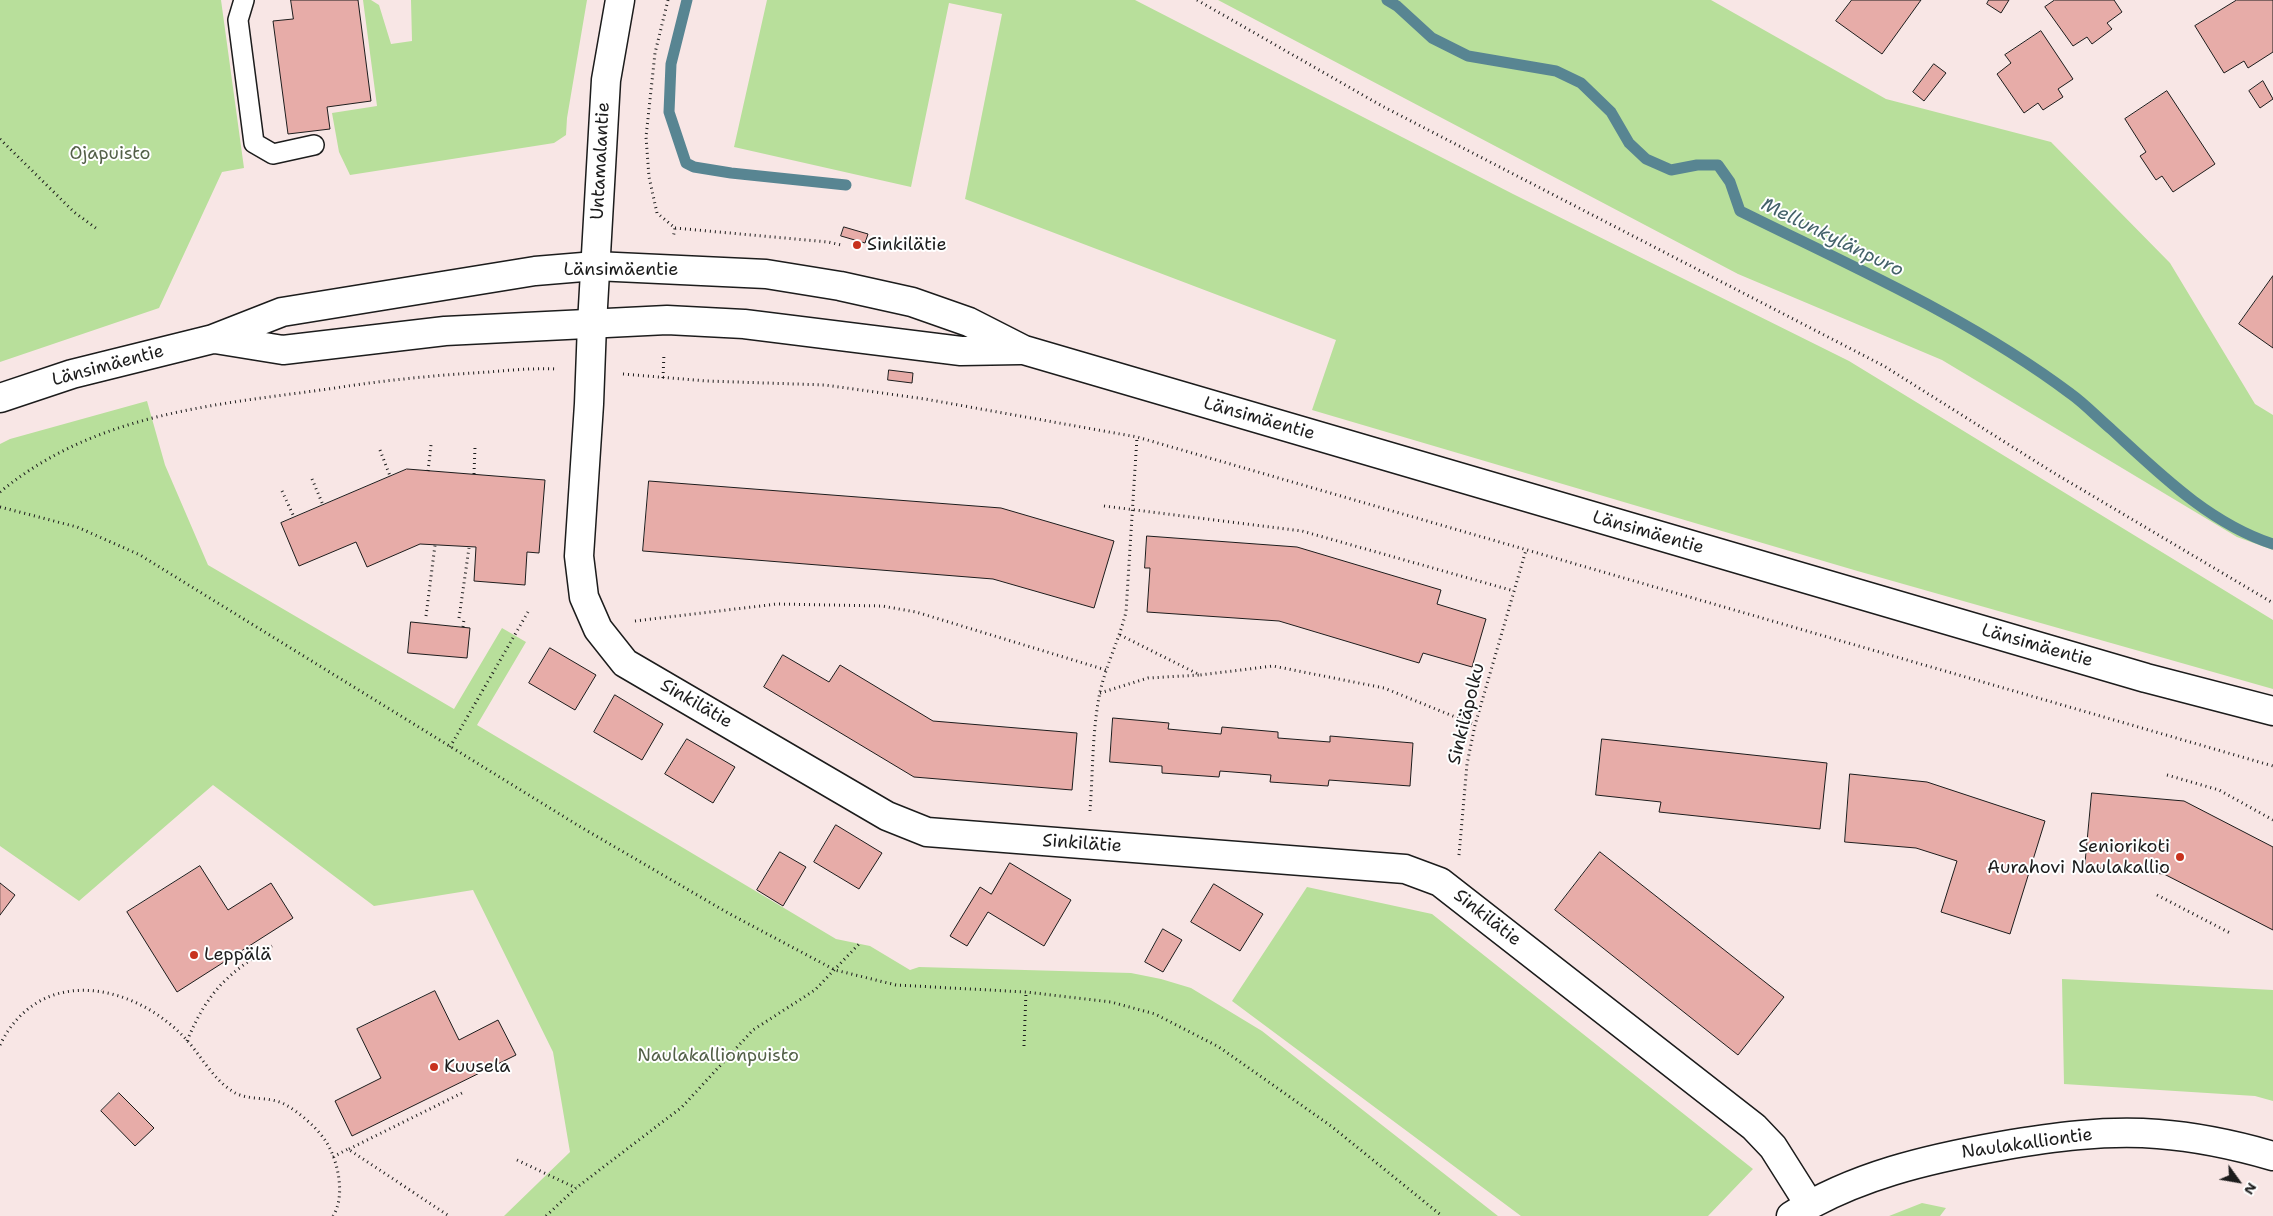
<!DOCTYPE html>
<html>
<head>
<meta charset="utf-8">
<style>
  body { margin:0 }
  #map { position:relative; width:2273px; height:1216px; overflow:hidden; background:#f8e6e5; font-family:"Shantell Sans",sans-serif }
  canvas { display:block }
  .north { position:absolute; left:2213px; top:1156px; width:50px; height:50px; -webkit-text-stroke:4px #fff; paint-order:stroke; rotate:122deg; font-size:14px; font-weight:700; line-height:20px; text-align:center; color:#1c1c1c }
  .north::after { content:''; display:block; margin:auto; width:18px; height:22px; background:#1c1c1c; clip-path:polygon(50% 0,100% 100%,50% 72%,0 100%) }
</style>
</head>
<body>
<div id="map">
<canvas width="2273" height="1216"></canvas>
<div class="north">N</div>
</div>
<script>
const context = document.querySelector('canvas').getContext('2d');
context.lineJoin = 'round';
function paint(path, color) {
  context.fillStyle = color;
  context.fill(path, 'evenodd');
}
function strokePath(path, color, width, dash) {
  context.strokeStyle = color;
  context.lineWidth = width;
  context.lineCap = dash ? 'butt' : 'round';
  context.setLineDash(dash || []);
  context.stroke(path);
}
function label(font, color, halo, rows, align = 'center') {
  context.font = font + ' "Shantell Sans",sans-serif';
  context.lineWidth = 4;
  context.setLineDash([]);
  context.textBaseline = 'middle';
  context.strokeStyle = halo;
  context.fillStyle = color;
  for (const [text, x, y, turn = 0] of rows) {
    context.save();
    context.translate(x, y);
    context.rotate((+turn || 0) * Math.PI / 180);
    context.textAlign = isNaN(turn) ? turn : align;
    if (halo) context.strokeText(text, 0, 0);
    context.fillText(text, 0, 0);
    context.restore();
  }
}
paint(new Path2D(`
  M0,0H221L244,168L222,172L159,308L0,362Z
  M363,0H371L379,5L391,44L412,41L411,0H587L567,118L566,135L554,143L350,175L339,152L332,113L377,106Z
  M767,0H1135L1513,194L1849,361L2273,620V689L1854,570L1312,410L1336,340L965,199L1002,14L949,3L911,187L734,147Z
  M1218,0H1711L1886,99L2051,142L2170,263L2255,404L2273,415V550L2237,537L1942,360L1738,274Z
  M147,401L165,465L208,565L454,709L502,628L526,642L477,725L836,939L870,946L910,970L919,967L1131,973L1161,979L1191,988L1262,1031L1498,1216H504L570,1152L553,1052L473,890L374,906L213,785L79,901L0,846V444L10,439Z
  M1307,887L1432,914L1753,1169L1708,1216H1521L1232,1001Z
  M2062,979L2273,990V1101L2255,1096L2064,1084Z
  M1922,1203L1946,1208L1940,1216H1889Z`), '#b8df9b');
strokePath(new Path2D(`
  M687,0L671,64L669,112L686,163L694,167L731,173L846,185
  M1387,0L1397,6L1432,38L1468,56L1556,71L1581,83L1611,112L1629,143L1646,159L1671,170L1697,165H1718L1730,182L1740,211C1853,267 1970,318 2071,394C2085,404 2098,418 2111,429C2160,474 2209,523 2273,544`), '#588592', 11);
const building = new Path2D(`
  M291,0H358L371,101L327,107L330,129L288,134L273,21L293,19Z
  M1852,0H1921L1882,54L1836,21Z
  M1989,0H2009L2001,13L1987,4Z
  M2055,0H2114L2122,12L2107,23L2112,29L2092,44L2087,37L2073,46L2045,7Z
  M2237,0H2273V52L2248,68L2244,61L2224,73L2195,26Z
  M2041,31L2073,79L2058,89L2063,97L2043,110L2038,103L2024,113L1997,74L2011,63L2005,55Z
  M1934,64L1946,73L1924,101L1913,92Z
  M2263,81L2273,99L2260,108L2249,91Z
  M2167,91L2215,164L2173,192L2162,176L2156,180L2140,156L2146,152L2125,119Z
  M844,227L868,234L865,243L841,236Z
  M2273,276V348L2239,324Z
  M889,370L913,373L912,383L888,380Z
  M407,469L545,480L539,553L527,552L525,585L474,581L476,547L420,544L367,567L356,542L299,566L281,523Z
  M649,481L1001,508L1114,541L1094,608L993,579L643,551Z
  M1147,536L1297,547L1441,590L1437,604L1486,619L1472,667L1423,653L1419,663L1279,621L1147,612L1150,568H1145Z
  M411,622L470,628L467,658L408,653Z
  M550,648L596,675L575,710L529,683Z
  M783,655L829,682L840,665L933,721L1077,733L1072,790L914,777L764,687Z
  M615,695L663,724L642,760L594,732Z
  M1113,718L1169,723L1168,729L1221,734L1222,727L1278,732V738L1330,742V736L1413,743L1410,786L1329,780L1328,786L1270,782L1271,775L1220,771L1219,777L1162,773V766L1110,762Z
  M687,739L735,767L713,803L665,774Z
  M1602,739L1827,763L1820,829L1659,812L1661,802L1596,795Z
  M1850,774L1927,782L2045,821L2010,934L1941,912L1957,861L1916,848L1845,842Z
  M2092,793L2184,801L2273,847V930L2164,874L2085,867Z
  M836,825L882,853L859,889L814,862Z
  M780,852L806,867L783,906L757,890Z
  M1600,852L1784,997L1738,1055L1555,910Z
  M1010,863L1071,900L1044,946L988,912L967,946L950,936L980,887L991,894Z
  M200,866L228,910L271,883L293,918L177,992L127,912Z
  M0,883L15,895L0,915Z
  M1214,884L1263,914L1240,951L1191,922Z
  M1163,929L1182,940L1163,972L1145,962Z
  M435,991L459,1040L498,1020L516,1055L352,1136L335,1101L381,1078L357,1029Z
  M119,1093L154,1128L135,1146L101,1111Z`);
paint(building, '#e7aca8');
strokePath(building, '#1c1c1c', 1);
const service = new Path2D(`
  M244,0L238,20L254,143L273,154L314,145`);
const minor = new Path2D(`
  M592,324L589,404L579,556L584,597L598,629L625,663L887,816L927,832L1405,869L1440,882L1754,1127L1773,1147L1809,1204`);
const tertiary = new Path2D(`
  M592,324L606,80L620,0
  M1791,1216C1854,1176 1928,1159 2001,1146C2053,1137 2105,1130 2158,1134C2198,1137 2235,1145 2273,1156`);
const secondary = new Path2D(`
  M215,339L283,350L445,331L667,320L744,324L961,351L1020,350
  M0,398L72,374L213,339L282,312L535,271L595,266L766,274L840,286L912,302L969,322L1024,350L2146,678L2273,711`);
strokePath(service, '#1c1c1c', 22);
strokePath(minor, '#1c1c1c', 31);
strokePath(tertiary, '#1c1c1c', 31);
strokePath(secondary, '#1c1c1c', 31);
strokePath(new Path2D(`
  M668,0L655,53L646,137L649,177L657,213L675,228L673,238
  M1197,0L1382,106L1884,366L2054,473L2273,603
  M0,139L74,212L97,229
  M675,228L828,242L841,245
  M623,374L707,381L825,385L925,399L1137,437L2273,766
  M663,378L664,353
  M380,450L390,476
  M428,471L431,445
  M474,474L475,447
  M312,479L323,505
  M282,491L294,517
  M0,492C97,412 216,405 335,388C386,380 437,375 489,372C511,370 534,368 557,369
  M1104,506L1302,531L1514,591
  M0,507L77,527L140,555L579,826L728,913L835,970L896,985L1026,992L1111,1002L1155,1014L1219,1047L1331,1126L1442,1216
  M426,616L435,545
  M459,618L469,548
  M635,621L777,604L882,606L916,612L1106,670
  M463,627L464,619
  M1120,635L1200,675L1273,666L1384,688L1475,725
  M1100,693L1148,678L1200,675
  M450,747L528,612
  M2167,775L2219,790L2273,820
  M1090,811C1093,772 1092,731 1100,692C1106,665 1119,640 1126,612L1137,437
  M1459,855L1467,764L1475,725L1526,550
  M2157,895L2232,934
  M187,1041C208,991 227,974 272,946
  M0,1045C39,965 131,982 184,1037C200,1054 212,1078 232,1091C248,1102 269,1095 286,1105C300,1113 316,1127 325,1140C338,1159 346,1196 333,1216
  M1024,1046L1026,992
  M349,1149L464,1092
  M333,1157L348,1149L449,1216
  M517,1160L576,1188
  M546,1216L576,1188L682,1107L753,1030L815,990L859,944`), '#1c1c1c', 3, [1, 4]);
strokePath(service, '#fff', 19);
strokePath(minor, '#fff', 28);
strokePath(tertiary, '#fff', 28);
strokePath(secondary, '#fff', 28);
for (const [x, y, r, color] of [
  [857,245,5,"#c8321e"],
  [2180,857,5,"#c8321e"],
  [194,955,5,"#c8321e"],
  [434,1067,5,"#c8321e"]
]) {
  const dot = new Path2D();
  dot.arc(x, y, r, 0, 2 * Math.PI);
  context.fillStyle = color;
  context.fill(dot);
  strokePath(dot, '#fff', 2);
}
label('18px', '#536048', '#fff', [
  ["Ojapuisto",110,154],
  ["Naulakallionpuisto",718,1056]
]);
label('18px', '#1c1c1c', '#fff', [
  ["Untamalantie",601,161,-87],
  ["Länsimäentie",621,270],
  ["Länsimäentie",108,366,-15],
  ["Länsimäentie",1259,419,16],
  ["Länsimäentie",1648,533,16],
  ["Länsimäentie",2037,646,16],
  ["Sinkilätie",696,704,30],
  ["Sinkiläpolku",1467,714,-76],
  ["Sinkilätie",1082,844,4],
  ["Sinkilätie",1487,918,38],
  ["Naulakalliontie",2027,1144,-8]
]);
label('18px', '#1c1c1c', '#fff', [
  ["Sinkilätie",867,245],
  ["Seniorikoti",2170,847,"right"],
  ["Aurahovi Naulakallio",2170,868,"right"],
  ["Leppälä",204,955],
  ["Kuusela",444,1067]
], 'left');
label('italic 19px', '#44626a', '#fff', [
  ["Mellunkylänpuro",1832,238,26]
]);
</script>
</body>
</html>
